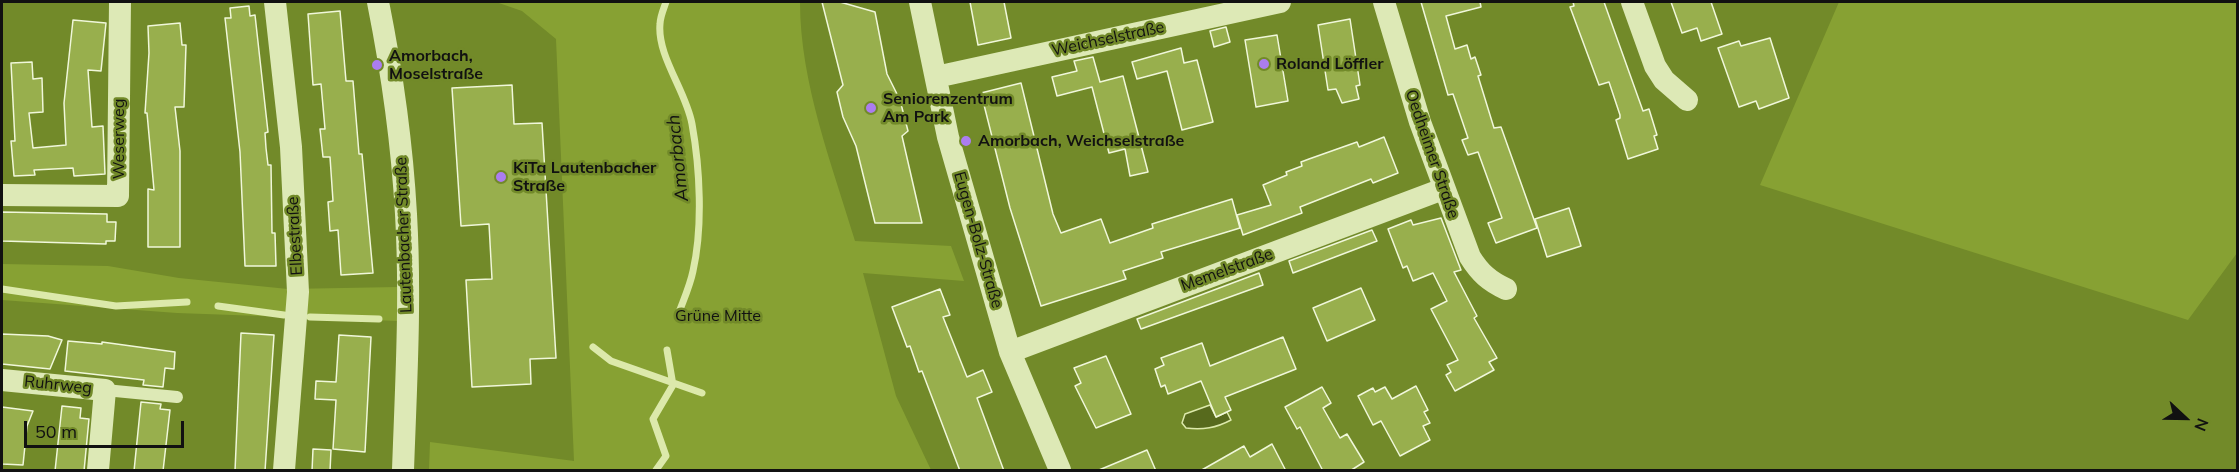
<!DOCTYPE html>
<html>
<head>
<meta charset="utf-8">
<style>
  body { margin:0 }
  #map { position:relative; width:2239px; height:472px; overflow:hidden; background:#728a29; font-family:Mulish,sans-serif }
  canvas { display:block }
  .frame { position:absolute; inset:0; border:3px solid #111; pointer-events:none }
  .north { position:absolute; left:2155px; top:388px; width:60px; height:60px; -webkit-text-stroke:4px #728a29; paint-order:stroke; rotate:112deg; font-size:16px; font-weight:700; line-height:24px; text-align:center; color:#111 }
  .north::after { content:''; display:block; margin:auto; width:21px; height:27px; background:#111; clip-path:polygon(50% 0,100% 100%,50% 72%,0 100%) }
  .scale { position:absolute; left:24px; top:421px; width:160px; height:27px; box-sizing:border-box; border:3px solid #111; border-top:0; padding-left:8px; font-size:18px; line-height:21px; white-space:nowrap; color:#111; -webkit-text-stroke:4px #728a29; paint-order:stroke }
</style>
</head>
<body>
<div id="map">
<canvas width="2239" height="472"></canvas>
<div class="frame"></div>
<div class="north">N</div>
<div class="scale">50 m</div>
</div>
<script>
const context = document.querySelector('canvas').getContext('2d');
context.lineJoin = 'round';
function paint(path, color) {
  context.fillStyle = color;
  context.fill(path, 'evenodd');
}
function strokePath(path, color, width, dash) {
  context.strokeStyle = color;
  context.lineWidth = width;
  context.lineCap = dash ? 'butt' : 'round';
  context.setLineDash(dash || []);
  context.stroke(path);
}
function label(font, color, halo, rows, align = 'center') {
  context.font = font + ' Mulish,sans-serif';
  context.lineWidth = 5;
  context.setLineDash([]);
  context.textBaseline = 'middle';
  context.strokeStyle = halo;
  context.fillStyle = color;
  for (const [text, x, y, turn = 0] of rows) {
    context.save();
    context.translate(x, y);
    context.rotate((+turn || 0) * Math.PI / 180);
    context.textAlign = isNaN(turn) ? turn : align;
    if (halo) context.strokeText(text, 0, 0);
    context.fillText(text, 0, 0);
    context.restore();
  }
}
paint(new Path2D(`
  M496,2H800C800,83 832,164 855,241L951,246L964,281L863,273L896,396L931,470H429L430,442L574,461L556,39L522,11Z
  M1839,2H2237V253L2188,320L1760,185Z
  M2,264L108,266L179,278L288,289L398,287L399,321L177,313L2,300Z`), '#87a133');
const water = new Path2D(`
  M1210,405L1216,417L1227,412L1231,420C1216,428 1203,430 1186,428L1182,423L1185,414Z`);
paint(water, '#576a1d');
strokePath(water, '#dce9ab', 1.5);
strokePath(new Path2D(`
  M666,2C664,8 660,17 660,24C657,56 686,91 692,124C700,168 703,227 693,271C690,286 683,301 678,315
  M2,289L116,306L187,302
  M218,306L284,315
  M310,317L379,319
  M593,347L611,361L702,393
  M656,470L666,456L653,419L673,385L667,350`), '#dce9ab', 7);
const building = new Path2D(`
  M822,2H840L875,12L887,74L900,100L908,131L902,136L922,223H875L856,146L843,117L837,92L843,85Z
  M970,2H1004L1011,38L978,45Z
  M1421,2H1480L1481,7L1446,16L1455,49L1467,45L1471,59L1475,57L1481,75L1478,76L1494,128L1501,127L1537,228L1496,243L1488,223L1502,218L1478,152L1468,155L1462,140L1468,138L1453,94L1448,95Z
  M1573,2H1604L1643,111L1649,109L1657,135L1654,136L1658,149L1628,159L1616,120L1620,118V115L1609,82L1599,85L1570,7L1574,6Z
  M1671,2H1711L1722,34L1701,41L1697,28L1682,33Z
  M249,6L250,16L255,15L268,132L265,133L266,148L268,165H271L272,233H275L276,266H245L240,152L225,18H231L230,8Z
  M340,11L346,81H353L359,154H362L373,273L341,275L338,230L330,231L328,202L333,201L330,157H323L320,129H325L321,84L313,85L308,14Z
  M1350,19L1360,85L1356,86L1359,99L1342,103L1336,89L1328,90L1318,25Z
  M73,20L106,23L101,71L88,70L92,127L103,126L105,174L74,176L73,168L34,170L35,175L14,176L11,141H15L11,63L32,62L33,79L42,78L43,112L29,113L33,148L66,145L64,103Z
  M180,23L182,45H186L184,107H175L180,151V247H148V189L154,190L147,113H145L149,53L148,26Z
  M1226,27L1230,42L1214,47L1210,31Z
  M1277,35L1288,101L1256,107L1245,40Z
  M1770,38L1789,98L1759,109L1756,101L1739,107L1718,48L1739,41L1741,46Z
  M1181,48L1184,63L1197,60L1213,122L1182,130L1167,71L1137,79L1132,62Z
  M1093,57L1100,82L1123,76L1148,172L1130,176L1125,149L1109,153L1092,87L1057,96L1052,77L1077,71L1074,61Z
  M1021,83L1053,214L1061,233L1101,219L1110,243L1153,228L1152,224L1232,199L1240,228L1161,252L1163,258L1123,271L1126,279L1041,306L1010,208L981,93Z
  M512,85L514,124L542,123L556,358L530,359L531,384L472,387L466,280L492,279L489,224L461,226L452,88Z
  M1384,137L1398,173L1373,183L1371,179L1300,207L1302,213L1243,235L1237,215L1271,205L1263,185L1287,175L1286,172L1302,166L1301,162L1309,159L1357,142L1359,147Z
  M1569,208L1581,246L1547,257L1535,219Z
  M2,212L107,214V222H116L115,241H106V244L2,241Z
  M1441,218L1461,270L1454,272L1477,316L1474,318L1497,358L1489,362L1494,370L1455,391L1446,375L1451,372L1447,365L1458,360L1431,309L1447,301L1433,273L1413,281L1407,266L1403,268L1388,229L1411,220L1413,225Z
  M1372,230L1377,241L1293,273L1289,261Z
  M1259,273L1263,285L1141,329L1137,319Z
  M1361,288L1375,320L1327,341L1313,308Z
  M940,289L950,315L943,317L967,377L983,370L992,392L977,398L1004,471H960L922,371L919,372L910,346L907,347L892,307Z
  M241,333L274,335L265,471H235Z
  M2,334L48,336L62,340L50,369L2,364Z
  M339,335L371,337L365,452L333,449L336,400L315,399L316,381L336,382Z
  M1283,337L1296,369L1225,397L1231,410L1216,417L1201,381L1168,394L1165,385L1161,387L1155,369L1164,365L1161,358L1202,343L1210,366Z
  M68,341L102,344V342L175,352L174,369L165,368L163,387L143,385L144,380L65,371Z
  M1106,356L1131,414L1096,428L1075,386L1081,383L1074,368Z
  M1416,386L1428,410L1424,412L1430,423L1423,426L1430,440L1400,456L1381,421L1373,425L1358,396L1373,388L1375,392L1385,387L1392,399Z
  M1322,387L1331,403L1323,408L1340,438L1347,434L1364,462L1350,471H1323L1300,427L1297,429L1285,407Z
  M141,402L161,404L160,409L170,410L163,471H134Z
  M62,406L81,408L80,418L89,419L84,471H55Z
  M2,407L33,411L27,426L23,465L2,464Z
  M1272,444L1286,471H1200L1244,446L1250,457Z
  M313,449L331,450L330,471H312Z
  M1147,450L1156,471H1099V470Z`);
paint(building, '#98af4d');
strokePath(building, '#f0f7da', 1.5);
strokePath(new Path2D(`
  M105,390L177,397`), '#dde9b6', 12);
strokePath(new Path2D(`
  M275,2L291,147L298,292L284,470
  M378,2C392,72 402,143 406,214C411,300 406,385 403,470
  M920,2L948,137L1010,352L1060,470
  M1384,2L1420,122L1470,257C1480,273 1489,281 1506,289
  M1632,2L1655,66L1664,80L1687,100
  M936,77L1280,2
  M2,195L118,196L120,2
  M1010,352L1443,189
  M2,380L105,390L98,470`), '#dde9b6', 22);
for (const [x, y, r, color] of [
  [1264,64,6,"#ab7df0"],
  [377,65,6,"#ab7df0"],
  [871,108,6,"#ab7df0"],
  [966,141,6,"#ab7df0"],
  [501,177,6,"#ab7df0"]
]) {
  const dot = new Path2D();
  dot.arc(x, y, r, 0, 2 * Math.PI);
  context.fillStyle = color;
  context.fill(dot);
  strokePath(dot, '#728a29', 2);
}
label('16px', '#111', '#728a29', [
  ["Weichselstraße",1108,39,-12],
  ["Weserweg",119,139,-90],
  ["Oedheimer Straße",1432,154,71],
  ["Lautenbacher Straße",404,235,-92],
  ["Elbestraße",295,236,-93],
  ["Eugen-Bolz-Straße",978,240,74],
  ["Memelstraße",1227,270,-20],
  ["Ruhrweg",58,385,6]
]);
label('bold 16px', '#111', '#728a29', [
  ["Amorbach,",389,56],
  ["Moselstraße",389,74],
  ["Roland Löffler",1276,64],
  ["Seniorenzentrum",883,99],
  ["Am Park",883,117],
  ["Amorbach, Weichselstraße",978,141],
  ["KiTa Lautenbacher",513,168],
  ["Straße",513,186]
], 'left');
label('16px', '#111', '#728a29', [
  ["Grüne Mitte",718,316]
]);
label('italic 18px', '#111', '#728a29', [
  ["Amorbach",678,158,-96]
]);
</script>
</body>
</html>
